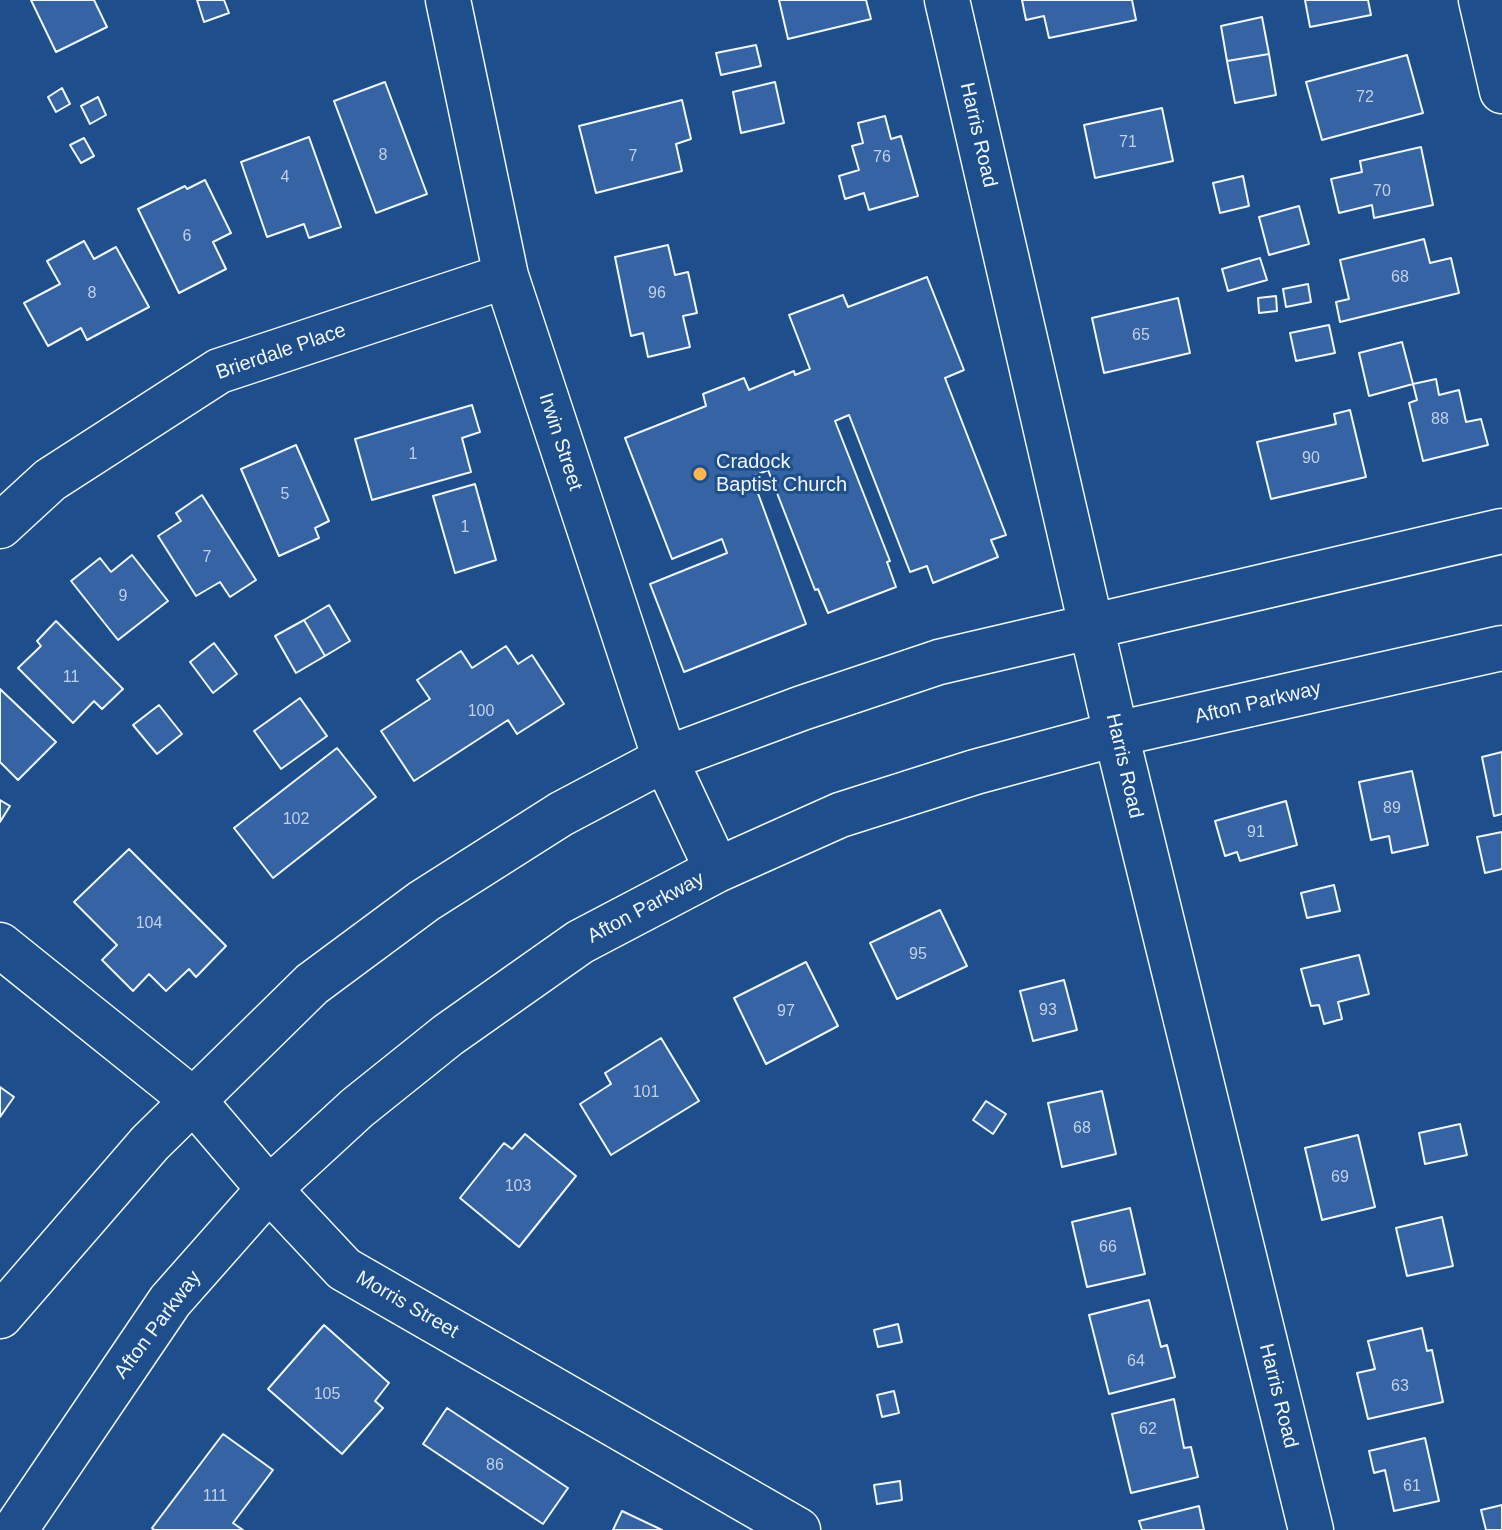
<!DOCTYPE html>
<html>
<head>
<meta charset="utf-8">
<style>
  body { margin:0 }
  canvas { display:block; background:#1f4e8c }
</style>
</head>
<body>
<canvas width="1502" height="1530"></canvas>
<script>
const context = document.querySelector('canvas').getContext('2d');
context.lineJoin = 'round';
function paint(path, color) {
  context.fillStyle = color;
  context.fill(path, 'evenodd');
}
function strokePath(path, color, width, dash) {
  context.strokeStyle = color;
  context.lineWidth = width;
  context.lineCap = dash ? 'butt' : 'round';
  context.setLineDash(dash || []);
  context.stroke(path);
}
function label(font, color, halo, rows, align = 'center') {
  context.font = font + ' Arial,sans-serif';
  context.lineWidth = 6;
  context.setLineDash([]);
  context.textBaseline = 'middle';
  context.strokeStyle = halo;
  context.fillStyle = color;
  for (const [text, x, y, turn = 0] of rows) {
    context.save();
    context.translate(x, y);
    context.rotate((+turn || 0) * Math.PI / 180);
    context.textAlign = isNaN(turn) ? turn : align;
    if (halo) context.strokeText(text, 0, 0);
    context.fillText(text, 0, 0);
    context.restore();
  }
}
const building = new Path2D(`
  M31,0H94L107,27L56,52Z
  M197,0H224L229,13L204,22Z
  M779,0H866L871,19L788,39Z
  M1022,0H1132L1136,20L1049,38L1044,16L1026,20Z
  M1305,0H1368L1371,15L1310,27Z
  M1262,17L1269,54L1227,61L1221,26Z
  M756,45L761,66L721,75L716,53Z
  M1269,54L1276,95L1235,103L1227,61Z
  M1407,55L1423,113L1322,140L1306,82Z
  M385,82L427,194L376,213L334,101Z
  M775,82L784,123L741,133L733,92Z
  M62,88L70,104L56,112L48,97Z
  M98,97L106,115L90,124L81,106Z
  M682,100L691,139L676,144L682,171L596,193L579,126Z
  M1162,108L1173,161L1095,178L1084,125Z
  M885,116L891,139L901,136L918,196L869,210L864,193L845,199L839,176L859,170L852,146L863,143L858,123Z
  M309,137L341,227L309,238L304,224L267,237L241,162Z
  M84,138L94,156L81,163L70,145Z
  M1421,147L1433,205L1374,218L1372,205L1339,213L1331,179L1362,172L1360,161Z
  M1243,176L1249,206L1220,213L1213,183Z
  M205,180L231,233L213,242L226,269L179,293L138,209L185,186L187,189Z
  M1299,206L1309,244L1269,255L1259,217Z
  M1424,239L1430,263L1451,258L1459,293L1340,322L1336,302L1349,299L1340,260Z
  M84,241L94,259L116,247L149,307L87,340L81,328L48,346L24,303L60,284L47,261Z
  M668,245L675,275L688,272L697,313L683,316L690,347L648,357L643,333L631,336L615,257Z
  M1260,258L1267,280L1228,291L1222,269Z
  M927,277L964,370L945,378L1006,535L991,540L998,557L933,583L927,566L910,572L849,415L835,421L890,561L887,562L896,587L828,613L818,589L815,590L768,470L752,477L806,624L684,672L650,584L727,553L722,539L672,559L625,438L706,406L703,394L744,378L749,390L794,371L795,375L810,369L789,315L843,295L848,307Z
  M1308,284L1311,302L1286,307L1283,289Z
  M1276,296L1277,311L1259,313L1258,298Z
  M1178,298L1190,353L1104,373L1092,318Z
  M1329,325L1335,353L1296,361L1290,333Z
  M1402,342L1413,384L1369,396L1359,353Z
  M1436,379L1439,395L1459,390L1466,422L1481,419L1488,445L1423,461L1409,403L1417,400L1413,384Z
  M472,405L480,432L462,438L471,472L372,500L355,439Z
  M1350,410L1366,477L1271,499L1257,442L1336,424L1334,414Z
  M296,445L329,521L315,528L319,538L279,556L241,469Z
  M475,484L496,560L455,573L433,496Z
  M202,495L256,580L230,597L220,582L196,596L158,536L181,521L176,513Z
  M132,555L168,601L118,640L71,581L100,558L111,572Z
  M329,605L350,641L325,656L304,620Z
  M304,620L325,656L296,673L275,636Z
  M56,621L123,689L102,709L94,701L73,723L18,668L41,646L37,641Z
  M214,643L237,674L213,693L190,662Z
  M506,646L518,664L532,655L564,704L517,734L508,720L414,781L381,731L430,699L417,680L461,651L472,668Z
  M0,689L56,742L18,780L0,762Z
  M300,698L327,736L281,769L254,731Z
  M159,705L182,734L157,754L133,725Z
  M337,748L376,797L273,878L234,828Z
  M1502,752V814L1494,816L1482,757Z
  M1412,771L1428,845L1392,853L1389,836L1371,840L1359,782Z
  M0,800L10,806L0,822Z
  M1286,801L1297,845L1240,861L1237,852L1225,856L1215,821Z
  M1502,832V869L1485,873L1477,837Z
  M129,849L226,946L196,977L189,969L166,991L149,974L133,991L102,960L117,945L74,902Z
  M1334,885L1340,911L1307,918L1301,893Z
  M940,910L967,966L897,999L870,943Z
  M1359,955L1369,994L1338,1002L1342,1019L1324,1024L1319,1005L1311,1006L1301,969Z
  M806,962L838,1026L766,1064L734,998Z
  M1064,980L1077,1030L1033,1041L1020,991Z
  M661,1038L699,1101L611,1155L580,1104L611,1084L605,1073Z
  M0,1087L14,1097L0,1117Z
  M1102,1091L1116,1154L1062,1167L1048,1103Z
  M986,1101L1006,1114L993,1134L973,1120Z
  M1460,1124L1467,1155L1425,1164L1419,1133Z
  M525,1134L576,1176L519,1247L460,1198L504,1143L512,1149Z
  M1358,1135L1375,1207L1322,1220L1305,1148Z
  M1130,1208L1145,1274L1087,1287L1072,1222Z
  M1442,1217L1453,1266L1407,1276L1396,1228Z
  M1149,1300L1161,1347L1167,1345L1175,1377L1109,1394L1089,1315Z
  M898,1324L902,1342L878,1347L874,1330Z
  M324,1325L389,1383L375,1401L383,1408L342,1454L268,1389Z
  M1422,1328L1427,1351L1432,1350L1443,1402L1368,1419L1357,1373L1375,1369L1368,1341Z
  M894,1391L899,1413L882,1417L877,1395Z
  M1174,1399L1184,1448L1191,1447L1198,1477L1131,1493L1112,1414Z
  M447,1408L568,1488L543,1524L423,1444Z
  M223,1434L273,1470L233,1523L243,1530H154L152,1528Z
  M1425,1438L1439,1501L1394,1511L1385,1470L1374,1473L1369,1451Z
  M900,1481L902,1500L877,1504L874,1485Z
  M1502,1505V1530H1486L1481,1510Z
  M1199,1506L1204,1530H1142L1139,1521Z
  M622,1511L662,1530H613Z`);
paint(building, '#3563a3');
strokePath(building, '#f2f6ff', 2);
const minor = new Path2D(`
  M448,0L506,276L665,759L717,870
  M947,0L1116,734L1311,1530
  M1481,0L1502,91
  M0,526L50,480L219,371L506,276
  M0,945L193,1100L269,1189L344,1269L798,1530
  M0,1316L150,1143L312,984L424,901L561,814L665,759L802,708L939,662L1502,531
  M15,1530L170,1301L269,1189L357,1108L448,1035L580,942L717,870L840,815L975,772L1116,734L1502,648`);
strokePath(minor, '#f2f6ff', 47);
strokePath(minor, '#1f4e8c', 44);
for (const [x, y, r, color] of [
  [700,474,8,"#ffb74d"]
]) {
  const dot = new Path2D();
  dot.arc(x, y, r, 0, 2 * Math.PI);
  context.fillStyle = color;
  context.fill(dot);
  strokePath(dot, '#1f4e8c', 3);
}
label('16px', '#c3d1e8', null, [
  ["72",1365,98],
  ["71",1128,143],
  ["8",383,156],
  ["7",633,157],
  ["76",882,158],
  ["4",285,178],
  ["70",1382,192],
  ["6",187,237],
  ["68",1400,278],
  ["8",92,294],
  ["96",657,294],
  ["65",1141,336],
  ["88",1440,420],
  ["1",413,455],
  ["90",1311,459],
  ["5",285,495],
  ["1",465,528],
  ["7",207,558],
  ["9",123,597],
  ["11",71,678],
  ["100",481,712],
  ["89",1392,809],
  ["102",296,820],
  ["91",1256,833],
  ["104",149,924],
  ["95",918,955],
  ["93",1048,1011],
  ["97",786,1012],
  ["101",646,1093],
  ["68",1082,1129],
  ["69",1340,1178],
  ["103",518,1187],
  ["66",1108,1248],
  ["64",1136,1362],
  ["63",1400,1387],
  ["105",327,1395],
  ["62",1148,1430],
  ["86",495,1466],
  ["61",1412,1487],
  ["111",215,1497]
]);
label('20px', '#f2f6ff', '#1f4e8c', [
  ["Harris Road",978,135,77],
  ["Brierdale Place",281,352,-19],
  ["Irwin Street",560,442,72],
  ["Afton Parkway",1258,703,-13],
  ["Harris Road",1124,766,77],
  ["Afton Parkway",646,908,-28],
  ["Morris Street",407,1305,30],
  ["Afton Parkway",158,1325,-53],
  ["Harris Road",1278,1396,76]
]);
label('20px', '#f2f6ff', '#1f4e8c', [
  ["Cradock",716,462],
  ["Baptist Church",716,485]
], 'left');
</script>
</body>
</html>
